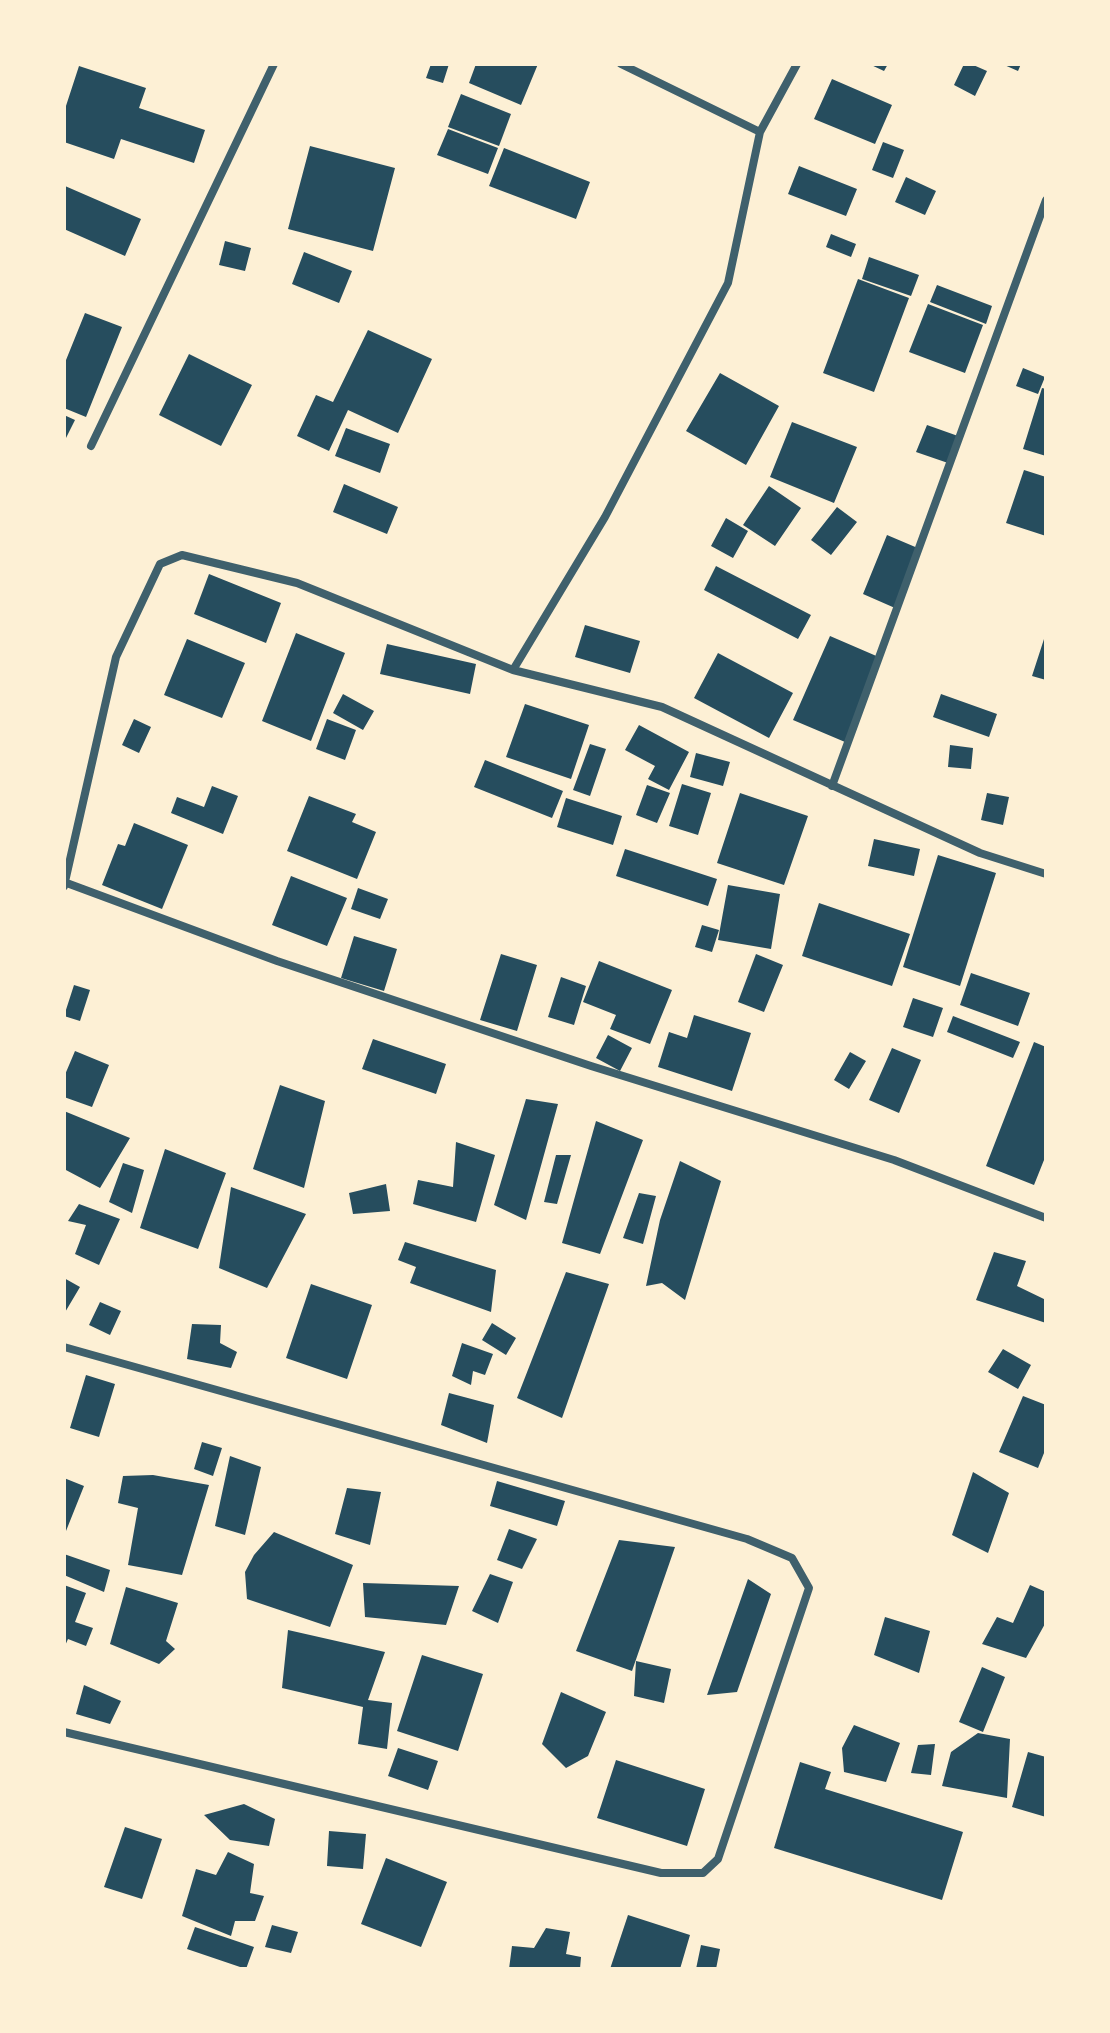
<!DOCTYPE html>
<html>
<head>
<meta charset="utf-8">
<style>
  body { margin:0 }
  #map { position:relative; width:1110px; height:2033px; overflow:hidden; background:#fdf0d5; font-family:"PT Serif",serif }
  canvas { display:block }
  .frame { position:absolute; inset:0; border:66px solid #fdf0d5; pointer-events:none }
</style>
</head>
<body>
<div id="map">
<canvas width="1110" height="2033"></canvas>
<div class="frame"></div>
</div>
<script>
const context = document.querySelector('canvas').getContext('2d');
context.lineJoin = 'round';
function paint(path, color) {
  context.fillStyle = color;
  context.fill(path, 'evenodd');
}
function strokePath(path, color, width, dash) {
  context.strokeStyle = color;
  context.lineWidth = width;
  context.lineCap = dash ? 'butt' : 'round';
  context.setLineDash(dash || []);
  context.stroke(path);
}
paint(new Path2D(`
  M431,64H449L443,83L426,78Z
  M476,64H538L521,105L469,83Z
  M869,64H888L884,71Z
  M964,64H971L987,71L975,96L954,85Z
  M1002,64H1021L1018,71Z
  M79,66L146,88L139,108L205,130L194,163L121,139L114,159L64,142V112Z
  M832,79L892,105L875,144L814,119Z
  M461,94L511,114L499,146L448,127Z
  M448,129L498,148L488,174L437,155Z
  M883,142L904,150L893,178L872,170Z
  M310,146L395,168L373,251L288,229Z
  M504,148L590,182L576,219L489,186Z
  M799,166L857,189L846,216L788,194Z
  M906,177L936,191L925,215L895,202Z
  M65,186L141,219L125,256L64,229Z
  M831,234L856,244L851,257L826,247Z
  M225,241L251,248L245,271L219,265Z
  M304,252L352,271L339,303L292,284Z
  M869,257L919,275L911,296L862,279Z
  M858,279L909,298L874,392L823,373Z
  M937,285L992,306L986,324L930,302Z
  M928,304L983,325L965,373L909,352Z
  M85,313L122,327L86,417L64,408V365Z
  M368,330L432,359L398,433L348,410L329,451L297,436L316,395L333,402Z
  M189,354L252,385L221,446L159,415Z
  M1023,368L1045,377L1038,394L1016,386Z
  M720,373L779,406L746,465L686,431Z
  M1042,388L1046,389V456L1023,449Z
  M64,415L75,420L64,442Z
  M792,422L857,447L834,503L770,477Z
  M927,425L958,436L948,463L916,452Z
  M346,428L390,444L380,473L335,456Z
  M1024,470L1046,477V536L1006,523Z
  M344,484L398,507L387,534L333,512Z
  M769,486L801,508L775,546L743,525Z
  M837,507L857,522L831,555L811,540Z
  M726,518L748,531L733,558L711,546Z
  M887,535L920,549L895,608L863,594Z
  M716,566L811,615L798,639L704,590Z
  M209,574L281,603L266,643L194,614Z
  M585,625L640,641L630,673L575,657Z
  M296,633L345,653L311,741L262,721Z
  M830,636L881,658L845,742L793,720Z
  M187,639L245,663L222,718L164,695Z
  M1044,639L1046,640V680L1032,676Z
  M387,644L476,664L470,694L380,674Z
  M718,653L793,693L769,738L694,698Z
  M343,694L374,711L363,730L333,713Z
  M941,694L997,714L989,737L933,717Z
  M525,704L589,725L571,779L506,757Z
  M134,719L151,727L139,753L122,745Z
  M327,719L356,730L345,760L316,749Z
  M639,725L689,752L669,790L648,779L655,766L625,750Z
  M590,744L606,749L590,796L573,790Z
  M950,745L973,748L971,769L948,767Z
  M696,753L730,762L723,786L690,777Z
  M485,760L563,791L552,818L474,787Z
  M682,784L711,793L698,835L669,826Z
  M647,785L670,793L657,823L636,815Z
  M212,786L238,796L223,834L171,813L177,797L204,807Z
  M740,793L808,816L784,885L717,863Z
  M987,793L1009,797L1003,825L981,820Z
  M309,796L356,814L352,822L376,832L357,879L287,851Z
  M566,798L622,816L613,845L557,827Z
  M134,823L188,845L162,909L102,885L118,844L125,846Z
  M874,839L920,849L914,876L868,866Z
  M625,849L717,879L708,906L616,876Z
  M938,855L996,873L960,986L903,967Z
  M291,876L347,898L327,946L272,925Z
  M728,885L780,894L771,949L718,940Z
  M358,888L388,899L380,919L351,909Z
  M819,903L910,934L892,986L802,956Z
  M702,925L719,930L712,952L695,947Z
  M354,936L397,949L384,991L341,978Z
  M501,954L537,965L517,1031L480,1020Z
  M756,954L783,965L764,1012L738,1002Z
  M599,961L672,990L650,1044L610,1029L616,1015L583,1002Z
  M971,973L1030,993L1018,1026L960,1005Z
  M561,977L586,986L574,1025L548,1017Z
  M74,985L90,990L80,1021L64,1016Z
  M913,998L943,1008L933,1037L903,1027Z
  M694,1015L751,1033L732,1091L658,1067L669,1032L687,1038Z
  M953,1016L1020,1042L1013,1058L947,1032Z
  M608,1035L632,1048L620,1071L596,1058Z
  M373,1039L446,1064L436,1094L362,1069Z
  M1034,1042L1046,1047V1155L1034,1185L986,1166Z
  M892,1048L921,1060L899,1113L869,1100Z
  M75,1051L109,1065L92,1107L64,1097V1077Z
  M850,1052L866,1061L849,1089L834,1080Z
  M280,1085L325,1101L304,1188L253,1169Z
  M526,1099L558,1104L526,1220L494,1205Z
  M64,1111L130,1138L100,1188L64,1169Z
  M596,1121L643,1140L600,1254L562,1243Z
  M456,1142L495,1155L476,1222L413,1204L418,1180L453,1187Z
  M165,1149L226,1173L198,1249L140,1228Z
  M556,1155H571L557,1204L544,1202Z
  M680,1161L721,1181L685,1300L662,1283L646,1286L660,1220Z
  M123,1163L144,1170L132,1213L109,1202Z
  M386,1184L390,1211L353,1214L349,1193Z
  M231,1187L306,1214L267,1288L219,1268Z
  M639,1193L656,1196L643,1244L623,1238Z
  M79,1204L120,1219L99,1265L75,1254L86,1225L68,1221Z
  M405,1242L496,1270L491,1312L410,1283L416,1267L398,1260Z
  M994,1252L1026,1261L1017,1286L1046,1300V1323L976,1300Z
  M566,1272L609,1284L562,1418L517,1398Z
  M64,1278L80,1287L64,1314Z
  M311,1284L372,1305L347,1379L286,1358Z
  M100,1302L121,1311L110,1335L89,1325Z
  M492,1323L516,1338L506,1355L482,1340Z
  M192,1324L221,1325L220,1343L237,1352L231,1368L187,1359Z
  M462,1343L493,1354L485,1375L473,1371L471,1385L452,1376Z
  M1003,1349L1031,1365L1018,1389L988,1372Z
  M86,1375L115,1384L99,1437L70,1428Z
  M449,1393L494,1405L487,1443L441,1425Z
  M1023,1396L1046,1405V1448L1038,1468L999,1452Z
  M202,1442L222,1448L213,1476L194,1469Z
  M230,1456L261,1467L245,1535L215,1526Z
  M973,1472L1009,1493L988,1553L952,1535Z
  M153,1475L209,1485L182,1575L128,1565L138,1508L118,1503L123,1476Z
  M64,1478L84,1486L64,1536Z
  M497,1481L565,1501L557,1526L490,1506Z
  M347,1488L381,1492L370,1545L335,1534Z
  M509,1529L537,1539L522,1569L497,1560Z
  M274,1532L353,1565L330,1627L247,1599L245,1572L254,1555Z
  M619,1540L675,1547L632,1671L576,1651Z
  M64,1554L110,1570L104,1592L64,1575Z
  M490,1574L513,1582L498,1623L472,1611Z
  M748,1579L771,1594L737,1692L707,1695Z
  M363,1583L459,1586L446,1625L365,1617Z
  M64,1585L86,1593L75,1622L93,1628L86,1646L68,1639L64,1648Z
  M1030,1585L1046,1592V1622L1026,1658L982,1644L997,1617L1013,1623Z
  M126,1587L178,1603L166,1641L175,1649L159,1664L110,1644Z
  M885,1617L930,1631L919,1673L874,1655Z
  M288,1630L385,1652L368,1700L392,1703L387,1749L358,1744L363,1707L282,1688Z
  M422,1655L483,1674L458,1751L397,1731Z
  M636,1661L671,1669L664,1703L634,1696Z
  M982,1667L1005,1677L983,1732L959,1722Z
  M84,1685L121,1701L110,1724L76,1714Z
  M561,1692L606,1712L588,1756L566,1768L542,1744Z
  M854,1725L900,1743L886,1782L844,1772L842,1748Z
  M978,1733L1010,1739L1007,1798L942,1786L951,1752Z
  M935,1744L931,1775L911,1773L918,1745Z
  M398,1748L438,1761L428,1790L388,1776Z
  M1028,1752L1046,1757V1817L1012,1807Z
  M616,1760L705,1789L687,1846L597,1818Z
  M800,1762L831,1772L825,1789L963,1832L942,1900L774,1848Z
  M244,1804L275,1819L269,1846L230,1840L204,1815Z
  M125,1827L162,1839L142,1899L104,1887Z
  M329,1831L366,1834L363,1869L327,1866Z
  M228,1852L254,1864L250,1893L264,1896L255,1921H235L231,1936L182,1916L196,1869L216,1875Z
  M386,1858L447,1882L421,1947L361,1924Z
  M628,1915L690,1935L680,1969H610Z
  M272,1925L298,1932L291,1953L265,1947Z
  M195,1927L254,1947L246,1969L187,1949Z
  M546,1928L570,1932L566,1954L581,1957L580,1969H509L512,1946L534,1948Z
  M701,1945L720,1949L716,1969H696Z`), '#264d5e');
strokePath(new Path2D(`
  M621,64L760,132
  M91,446L274,64
  M513,670L662,707L980,853L1046,874
  M832,786L1046,200
  M64,882L277,961L591,1066L894,1160L1046,1218
  M64,886L116,657L160,564L182,555L297,583L513,670L605,517L728,283L760,132L797,64
  M64,1347L747,1539L792,1558L809,1588L718,1859L703,1873H661L64,1732`), '#3f606c', 8);
</script>
</body>
</html>
